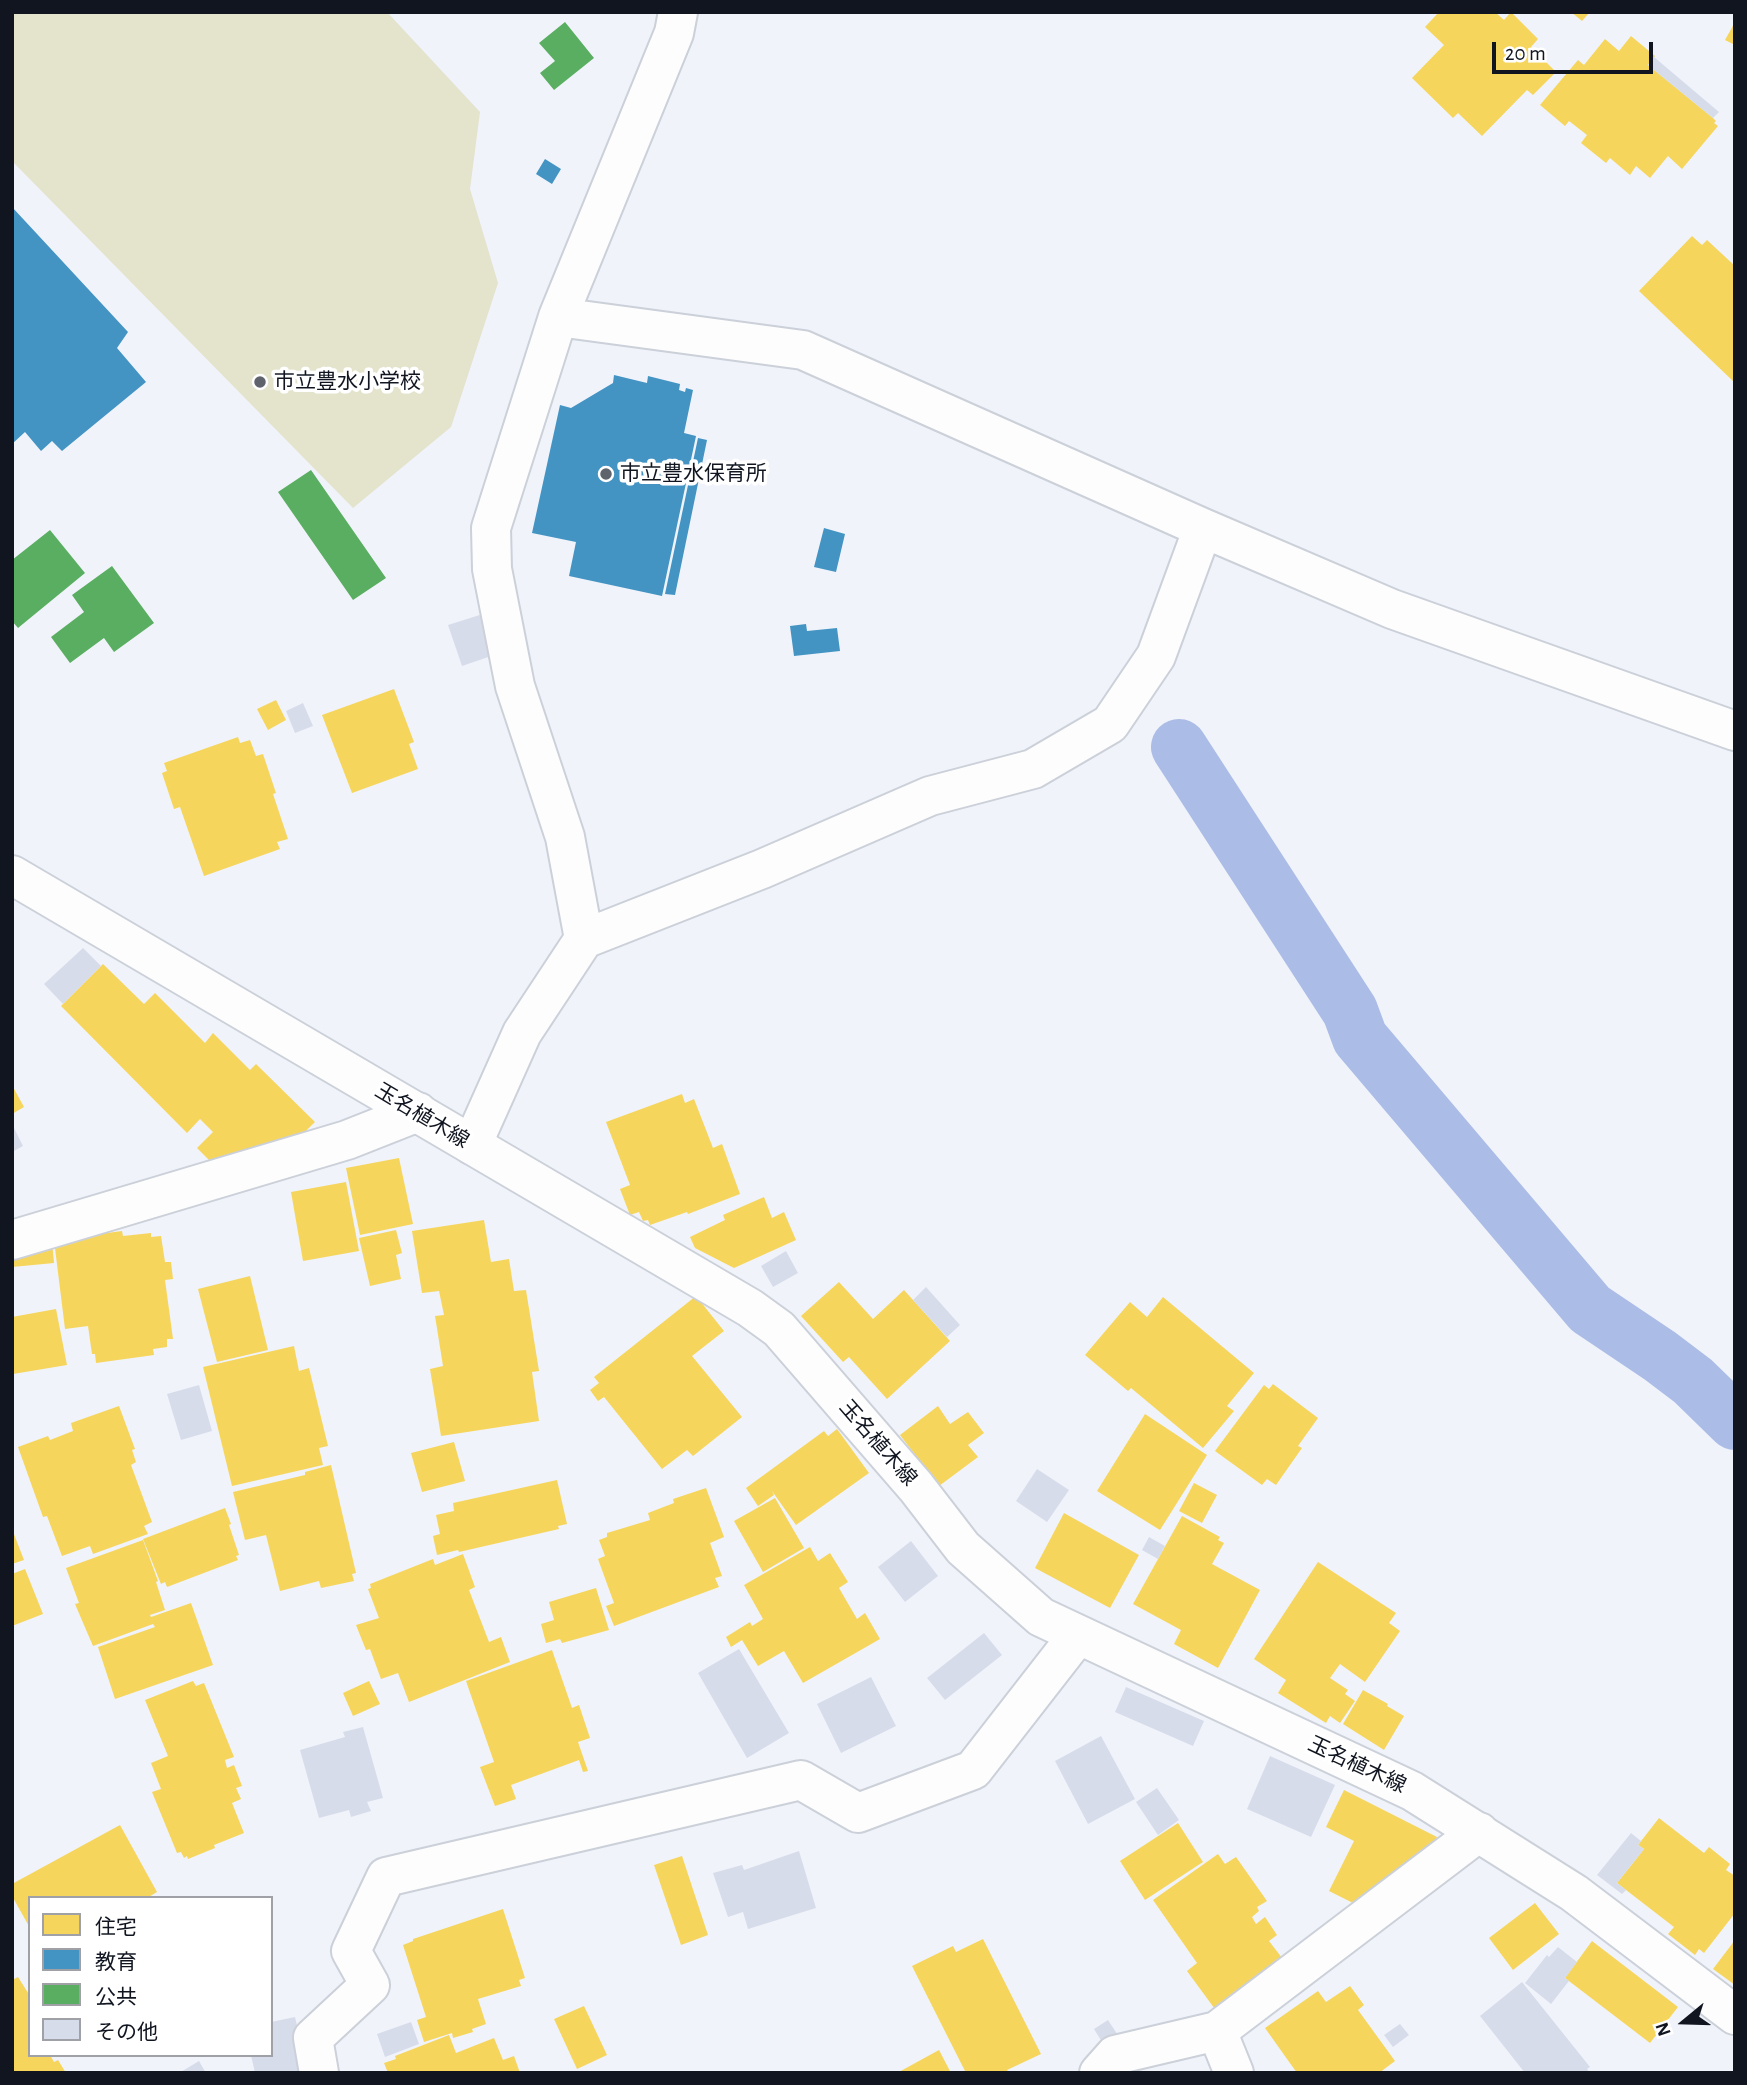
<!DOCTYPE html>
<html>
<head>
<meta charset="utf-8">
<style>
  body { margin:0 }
  #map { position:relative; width:1747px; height:2085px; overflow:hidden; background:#f0f3fa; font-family:"Alegreya Sans","Noto Sans JP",sans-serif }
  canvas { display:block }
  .frame { position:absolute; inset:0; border:14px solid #101520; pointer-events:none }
  .legend { position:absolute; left:28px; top:1896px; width:245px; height:161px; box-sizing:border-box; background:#fff; border:2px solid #9fa1a6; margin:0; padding:9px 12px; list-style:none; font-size:21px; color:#101520 }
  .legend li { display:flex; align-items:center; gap:14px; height:35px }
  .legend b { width:35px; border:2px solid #9fa1a6 }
  .north { position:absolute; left:1649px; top:1987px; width:70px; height:70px; -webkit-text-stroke:5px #fff; paint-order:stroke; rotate:251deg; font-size:19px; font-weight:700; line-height:28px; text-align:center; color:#101520 }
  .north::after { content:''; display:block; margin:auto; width:24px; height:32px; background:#101520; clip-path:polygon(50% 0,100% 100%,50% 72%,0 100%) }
  .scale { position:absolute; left:1492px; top:42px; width:161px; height:32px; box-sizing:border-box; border:4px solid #101520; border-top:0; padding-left:9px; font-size:21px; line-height:24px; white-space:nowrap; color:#101520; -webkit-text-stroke:5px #fff; paint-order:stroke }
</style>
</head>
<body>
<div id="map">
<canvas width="1747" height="2085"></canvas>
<div class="frame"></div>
<ul class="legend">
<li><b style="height:19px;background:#f6d55c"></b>住宅</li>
<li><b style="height:19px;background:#4393c3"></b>教育</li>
<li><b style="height:19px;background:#5aae61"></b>公共</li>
<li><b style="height:19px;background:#d7dceb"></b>その他</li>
</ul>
<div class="north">N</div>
<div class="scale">20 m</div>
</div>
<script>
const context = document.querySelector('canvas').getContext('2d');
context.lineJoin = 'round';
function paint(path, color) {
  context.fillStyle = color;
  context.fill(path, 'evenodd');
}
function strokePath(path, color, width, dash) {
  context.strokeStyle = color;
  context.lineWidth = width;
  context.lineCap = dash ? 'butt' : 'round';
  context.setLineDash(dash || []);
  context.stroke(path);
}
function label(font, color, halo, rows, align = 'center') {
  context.font = font + ' "Alegreya Sans","Noto Sans JP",sans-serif';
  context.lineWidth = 7;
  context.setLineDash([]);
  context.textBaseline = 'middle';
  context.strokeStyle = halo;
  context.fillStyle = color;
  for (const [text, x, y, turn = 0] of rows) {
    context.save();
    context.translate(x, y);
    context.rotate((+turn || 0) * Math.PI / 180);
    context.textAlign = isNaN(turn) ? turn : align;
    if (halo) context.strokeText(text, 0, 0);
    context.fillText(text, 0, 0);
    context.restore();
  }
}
paint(new Path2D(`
  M12,12H387L480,112L470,189L498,283L451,427L353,508L12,161Z`), '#e4e3cc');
paint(new Path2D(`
  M1439,12H1495L1504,20L1511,12L1538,39L1531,47L1556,72L1533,95L1527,90L1482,136L1458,113L1453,118L1412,78L1444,45L1425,27Z
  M1571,12H1590L1582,21Z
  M1735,22V45L1725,40Z
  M1631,36L1655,56L1648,65L1713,118L1716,121L1714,123L1718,126L1682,169L1668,156L1650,178L1636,166L1630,175L1610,158L1606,163L1581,143L1587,135L1569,121L1565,126L1540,105L1578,60L1584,65L1605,39L1619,51Z
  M1692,236L1702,245L1707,240L1735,266V383L1639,291Z
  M394,689L414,742L409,744L418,769L352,793L322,715Z
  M276,700L286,720L268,730L257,709Z
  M238,737L240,743L250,740L256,756L263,754L276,793L273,794L288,839L277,842L280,849L204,876L180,807L174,809L162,773L167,771L164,763Z
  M103,964L144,1004L155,993L205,1043L213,1033L250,1070L256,1064L315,1122L268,1168L227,1178L197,1148L213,1132L200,1119L187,1133L61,1006Z
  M12,1085L24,1107L12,1114Z
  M682,1094L685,1103L694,1099L713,1148L722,1144L740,1194L688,1214L687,1212L650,1225L648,1220L643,1221L639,1212L630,1215L620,1189L630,1185L606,1122Z
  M399,1158L413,1224L360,1235L346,1168Z
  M346,1182L359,1251L303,1261L291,1192Z
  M764,1197L772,1218L784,1212L796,1240L734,1268L695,1248L690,1237L725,1220L723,1215Z
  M484,1220L491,1262L509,1259L514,1291L526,1290L539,1371L532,1372L539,1421L441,1436L430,1369L443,1366L435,1316L444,1315L439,1291L422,1293L412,1231Z
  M396,1230L402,1253L396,1255L401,1279L370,1286L359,1238Z
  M122,1231L123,1236L151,1233V1237L161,1236L165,1262H171L173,1279L165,1280L173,1339H167V1347L153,1349L154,1355L96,1363L95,1354H92L88,1326L65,1329L54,1240Z
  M52,1242L54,1263L12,1267V1246Z
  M250,1276L268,1350L217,1362L198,1289Z
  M839,1282L873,1319L904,1290L950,1341L887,1399L849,1357L843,1362L801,1316Z
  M696,1296L724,1331L692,1356L742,1417L693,1456L687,1450L662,1469L604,1397L598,1401L590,1390L599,1383L594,1377Z
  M1163,1297L1254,1373L1227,1406L1234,1411L1203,1448L1131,1388L1128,1391L1085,1355L1130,1302L1147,1317Z
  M56,1309L67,1365L13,1374L12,1317Z
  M294,1346L299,1371L309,1368L328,1446L319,1448L323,1465L232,1486L203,1367Z
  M1273,1384L1318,1418L1298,1446L1302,1448L1276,1485L1267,1479L1262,1485L1215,1451L1264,1385L1269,1389Z
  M119,1406L135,1449L132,1450L136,1462L131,1465L152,1522L144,1526L148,1534L93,1554L90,1546L62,1556L47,1516L43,1517L18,1447L48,1436L50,1440L73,1431L71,1423Z
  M938,1406L950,1424L968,1412L984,1433L968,1445L978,1457L939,1486L900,1435Z
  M1145,1414L1207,1455L1160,1530L1097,1491Z
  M837,1429L869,1473L796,1525L772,1491L774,1495L758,1506L746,1488L824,1431L828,1436Z
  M454,1442L465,1481L422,1492L411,1453Z
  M331,1465L356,1573L352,1574L354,1581L321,1588L319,1581L280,1591L266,1535L245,1540L233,1492L305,1475V1472Z
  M557,1480L567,1524L558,1526L559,1529L459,1552L458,1550L437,1555L433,1536L440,1534L436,1515L454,1511L453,1503Z
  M1194,1483L1217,1495L1202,1523L1179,1511Z
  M706,1488L724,1537L710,1543L722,1576L715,1578L719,1587L614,1626L606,1606L614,1603L598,1559L605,1556L599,1540L607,1537V1533L650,1520L648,1513L674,1503L673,1499Z
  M775,1498L804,1548L763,1572L734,1521Z
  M225,1508L231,1524L229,1525L239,1555L236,1556L238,1560L167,1587L165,1582L161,1584L143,1539Z
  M1064,1513L1139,1555L1110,1608L1035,1568Z
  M1182,1516L1220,1537L1218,1540L1224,1543L1212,1564L1260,1590L1218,1668L1174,1644L1181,1630L1133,1604Z
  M12,1529L24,1560L12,1564Z
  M143,1540L158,1581L156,1582L165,1610L150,1615L151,1617L191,1603L213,1665L115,1699L98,1647L155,1627L153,1624L93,1646L75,1604L79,1603L66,1568Z
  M810,1547L818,1561L830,1553L848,1582L839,1588L857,1619L865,1613L880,1639L803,1683L784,1651L758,1666L742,1640L731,1647L726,1637L750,1622L752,1626L763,1619L744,1585Z
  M463,1554L475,1587L469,1590L489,1642L501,1637L510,1662L409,1702L398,1673L381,1679L370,1649L366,1650L356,1625L379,1618L368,1589L371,1588L370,1584L433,1559L435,1565Z
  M1318,1562L1396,1613L1389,1623L1400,1631L1365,1682L1340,1664L1330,1678L1348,1690L1345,1694L1355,1701L1340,1723L1330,1716L1326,1723L1278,1693L1286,1680L1254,1659Z
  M25,1569L43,1614L12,1626V1574Z
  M596,1588L609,1630L562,1643L560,1639L546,1643L541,1624L554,1620L549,1602Z
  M552,1650L572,1708L579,1705L590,1738L578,1742L588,1771L583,1772L579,1760L511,1785L516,1799L495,1806L480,1767L494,1762L466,1681Z
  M193,1681L196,1686L204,1683L234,1757L225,1760L227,1768L234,1765L242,1786L236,1788L241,1799L232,1803L244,1833L214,1845L215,1848L188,1859L187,1856L184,1858L181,1852L177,1853L152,1792L161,1789L151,1763L168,1756L145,1700Z
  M369,1681L380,1704L353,1716L343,1693Z
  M1363,1690L1388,1704L1387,1706L1404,1716L1384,1750L1343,1724Z
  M1344,1790L1437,1837L1415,1879L1369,1911L1329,1891L1354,1841L1326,1827Z
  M1659,1818L1704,1853L1709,1847L1730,1864L1726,1870L1735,1876V1913L1704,1953L1699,1949L1695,1955L1668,1934L1674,1927L1617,1883L1644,1849L1638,1845Z
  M1178,1823L1203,1862L1145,1900L1120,1861Z
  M120,1825L157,1892L147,1898H30V1928L12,1896V1884Z
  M1218,1854L1225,1864L1236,1857L1267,1901L1257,1907L1259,1911L1252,1917L1256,1924L1265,1917L1277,1935L1269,1941L1289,1967L1220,2016L1187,1971L1197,1963L1153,1900Z
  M682,1856L708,1935L681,1945L654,1865Z
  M1535,1903L1559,1934L1513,1970L1489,1938Z
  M503,1909L525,1978L519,1980L521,1986L478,1999L486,2024L472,2029L473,2032L453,2038L452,2033L424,2042L417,2020L426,2017L403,1945L413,1941V1939Z
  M983,1939L1041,2054L1007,2070L1009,2073H966L912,1966L953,1946L956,1952Z
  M1735,1940V1985L1713,1969Z
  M1592,1941L1678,2007L1650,2043L1565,1978Z
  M18,1977L30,1996V2055H50L54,2062L58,2060L66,2073H12V1980Z
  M1350,1986L1364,2005L1358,2010L1395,2061L1379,2073H1297L1265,2028L1318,1991L1326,2002Z
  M584,2006L607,2055L577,2069L554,2019Z
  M449,2035L456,2053L494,2038L503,2060L514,2056L520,2073H388L384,2063L396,2059L395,2056Z
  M939,2050L951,2073H897Z`), '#f6d55c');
paint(new Path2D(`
  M545,159L561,169L552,184L536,174Z
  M12,207L128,332L117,348L146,382L62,451L52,441L41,451L25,432L12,444Z
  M614,375L647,383L648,376L680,384L679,390L685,392L686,388L693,390L684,433L696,436L662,596L569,576L576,542L532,533L560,405L571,408L613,383Z
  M698,438L707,440L675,595L665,594Z
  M824,528L845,534L836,572L814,567Z
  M806,624L807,631L837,628L840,651L794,656L790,626Z`), '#4393c3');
paint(new Path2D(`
  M565,22L594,58L554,90L540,73L555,61L539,43Z
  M311,470L386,578L353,600L278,492Z
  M50,530L85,573L18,628L12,621V560Z
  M112,566L154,623L114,652L104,638L70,663L51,637L84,612L72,595Z`), '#5aae61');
strokePath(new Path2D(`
  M1179,747L1350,1011L1360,1038L1590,1309L1660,1356L1693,1381L1735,1422`), '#abbce6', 56);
paint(new Path2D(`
  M1654,57L1719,112L1713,118L1648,65Z
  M486,613L500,653L462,666L448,625Z
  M303,703L313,726L295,733L286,711Z
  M83,948L101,966L63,1004L44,984Z
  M14,1128L23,1146L12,1152V1129Z
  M786,1251L798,1273L773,1287L761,1266Z
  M926,1287L960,1325L947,1337L913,1300Z
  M199,1385L212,1431L181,1440L167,1394Z
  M1037,1469L1069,1490L1047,1522L1016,1501Z
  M1149,1537L1165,1546L1158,1559L1142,1550Z
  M911,1541L938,1576L905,1602L878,1567Z
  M984,1633L1002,1655L945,1700L927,1678Z
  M739,1649L789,1733L747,1758L698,1673Z
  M871,1677L896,1726L841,1753L817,1704Z
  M1126,1687L1204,1721L1193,1746L1115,1712Z
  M363,1727L383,1798L367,1802L371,1811L351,1817L349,1810L319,1818L300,1750L345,1737L343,1732Z
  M1101,1736L1135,1799L1088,1824L1055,1761Z
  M1270,1756L1335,1785L1311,1837L1247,1809Z
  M1157,1788L1179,1820L1158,1835L1136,1802Z
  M1631,1833L1641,1841L1638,1845L1644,1849L1617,1883L1626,1890L1622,1894L1597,1875Z
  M799,1851L816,1908L748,1929L743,1912L728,1917L713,1873L742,1865L744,1870Z
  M1558,1947L1577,1962L1565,1978L1569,1981L1551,2004L1525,1983L1547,1955L1549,1957Z
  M1522,1982L1590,2067L1587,2069L1590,2073H1525L1480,2016Z
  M295,2017L308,2073H255L251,2055H271V2022Z
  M1108,2020L1125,2046L1110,2055L1094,2029Z
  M411,2022L419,2044L385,2057L377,2034Z
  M1400,2024L1409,2035L1393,2047L1384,2035Z
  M199,2061L206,2073H179Z`), '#d7dceb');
const minor = new Path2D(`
  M558,317L803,350L1203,528L1392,609L1735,731
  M584,939L762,869L930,796L1033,769L1110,724L1156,656L1203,528
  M472,1145L522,1033L584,939L565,837L515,686L492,569L491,528L558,317L674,33L678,12
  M12,1240L347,1140L418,1112
  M1217,2031L1234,2073
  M319,2073L313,2038L370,1985L351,1951L386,1877L801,1780L858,1813L973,1770L1078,1635
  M1099,2073L1115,2055L1217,2031L1479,1832`);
const secondary = new Path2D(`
  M12,875L750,1308L779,1329L916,1487L963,1548L1041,1617L1412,1791L1574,1893L1735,2015`);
strokePath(minor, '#cbd0d9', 42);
strokePath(secondary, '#cbd0d9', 42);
strokePath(minor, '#fdfdfe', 38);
strokePath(secondary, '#fdfdfe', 38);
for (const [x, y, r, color] of [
  [260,382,7,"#5e636c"],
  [606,474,7,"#5e636c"]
]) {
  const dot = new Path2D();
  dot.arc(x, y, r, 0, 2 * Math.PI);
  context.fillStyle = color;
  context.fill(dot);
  strokePath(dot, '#fff', 2.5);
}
label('21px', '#101520', '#fff', [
  ["市立豊水小学校",274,382],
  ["市立豊水保育所",620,474]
], 'left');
label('21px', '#101520', '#fff', [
  ["玉名植木線",422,1116,31],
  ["玉名植木線",878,1443,49],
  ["玉名植木線",1357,1765,25]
]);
</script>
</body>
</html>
